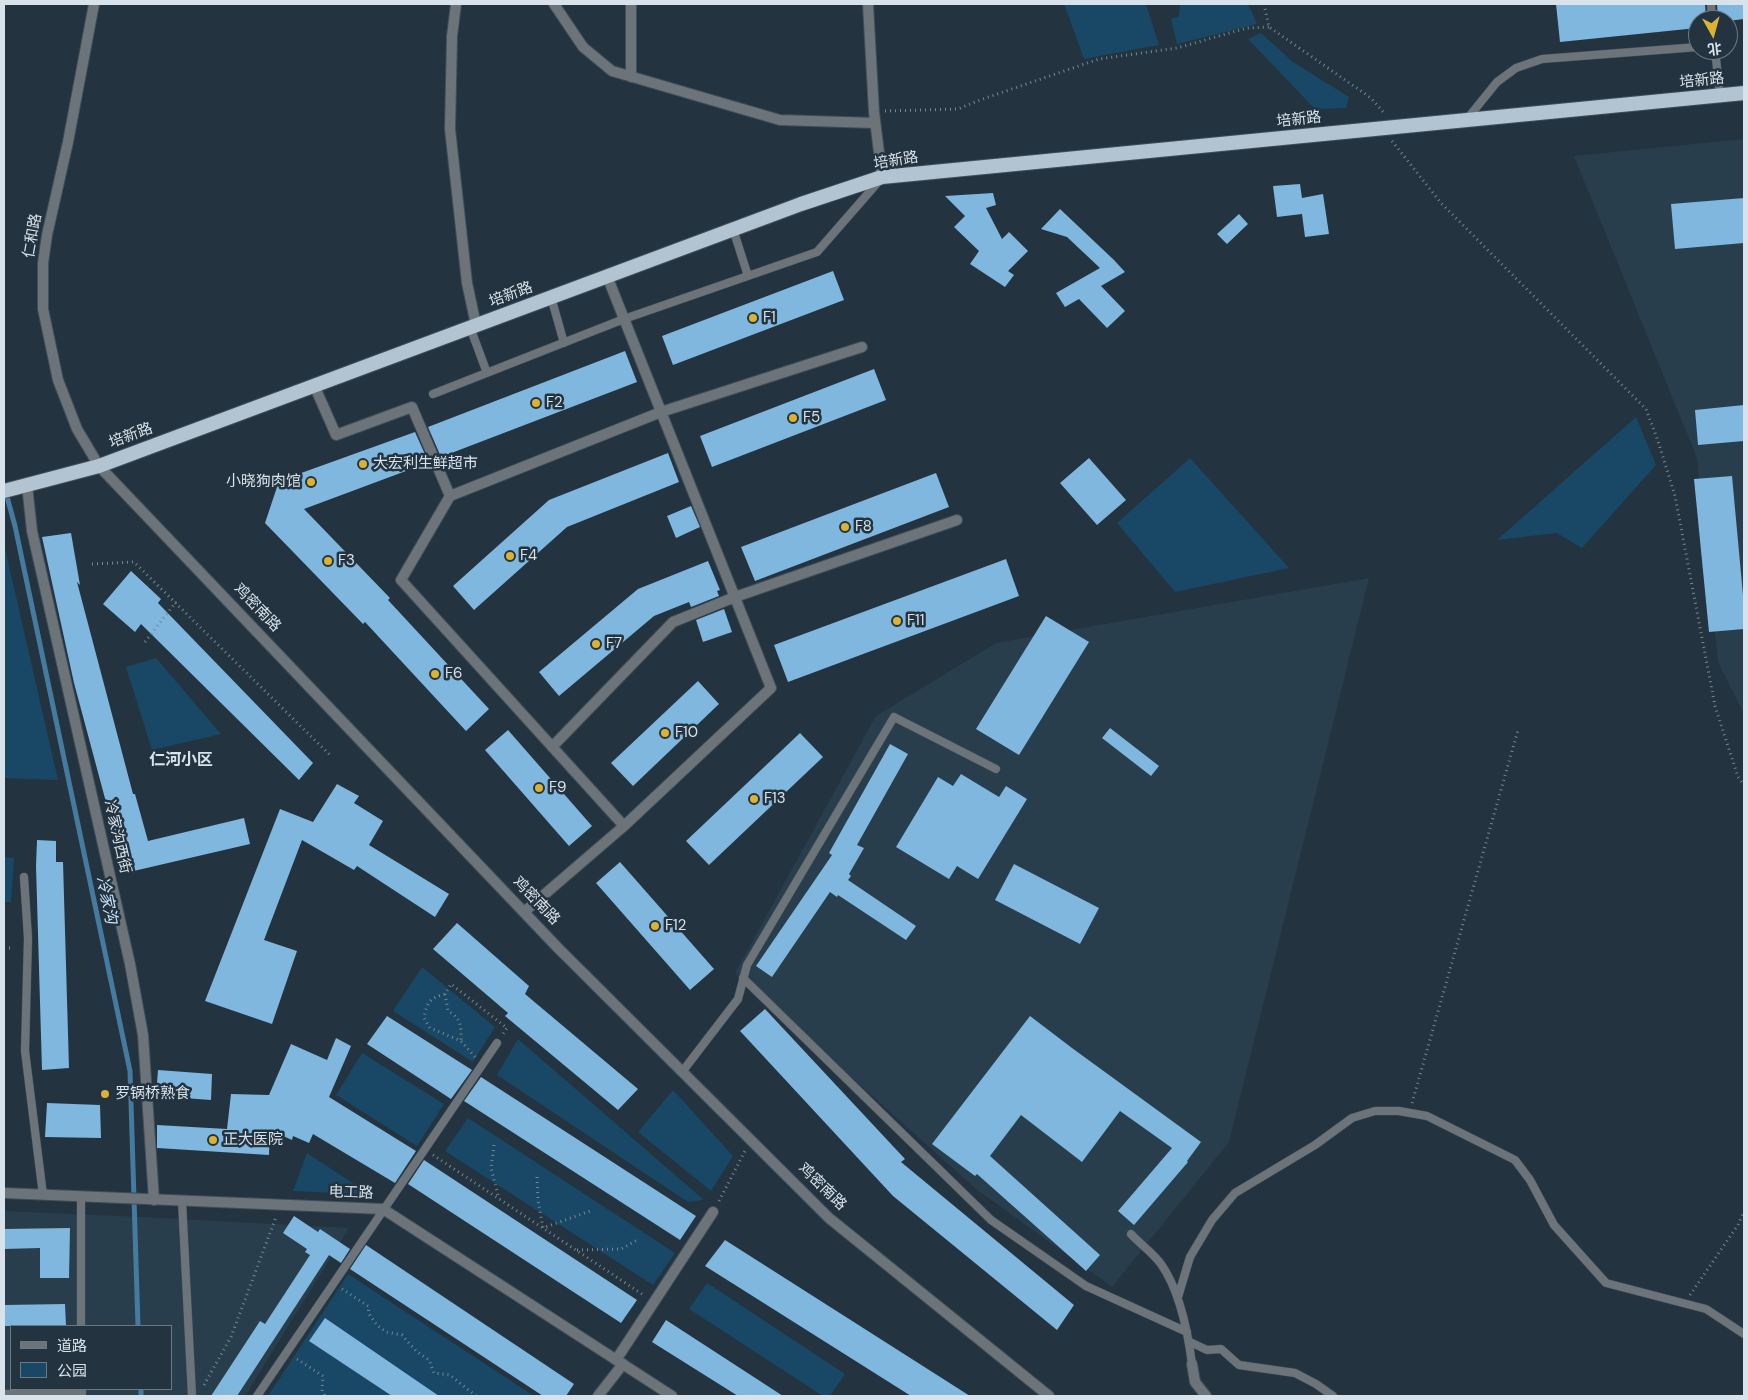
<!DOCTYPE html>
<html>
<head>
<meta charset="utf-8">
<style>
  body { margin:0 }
  #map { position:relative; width:1748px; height:1400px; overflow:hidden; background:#23333f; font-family:"DM Sans","Noto Sans SC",sans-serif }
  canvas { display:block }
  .frame { position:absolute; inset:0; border:5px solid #d8e2ea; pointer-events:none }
  .legend { position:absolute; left:10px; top:1325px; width:162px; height:65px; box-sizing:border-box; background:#23333f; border:1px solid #6b7983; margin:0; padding:6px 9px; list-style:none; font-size:15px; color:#d8e2ea }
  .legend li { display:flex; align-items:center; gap:10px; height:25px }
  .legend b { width:25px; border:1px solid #6b7983 }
  .north { position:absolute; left:1688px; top:10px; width:50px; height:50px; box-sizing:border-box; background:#23333f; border:1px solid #6b7983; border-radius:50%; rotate:173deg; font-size:14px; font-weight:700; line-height:20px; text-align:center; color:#d8e2ea }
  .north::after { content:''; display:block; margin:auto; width:18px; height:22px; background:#dcb233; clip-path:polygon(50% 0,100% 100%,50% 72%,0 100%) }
</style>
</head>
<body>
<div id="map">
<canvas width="1748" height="1400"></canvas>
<div class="frame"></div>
<ul class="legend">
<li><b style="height:6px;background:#6c747a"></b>道路</li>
<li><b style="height:14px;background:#184865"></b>公园</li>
</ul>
<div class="north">北</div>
</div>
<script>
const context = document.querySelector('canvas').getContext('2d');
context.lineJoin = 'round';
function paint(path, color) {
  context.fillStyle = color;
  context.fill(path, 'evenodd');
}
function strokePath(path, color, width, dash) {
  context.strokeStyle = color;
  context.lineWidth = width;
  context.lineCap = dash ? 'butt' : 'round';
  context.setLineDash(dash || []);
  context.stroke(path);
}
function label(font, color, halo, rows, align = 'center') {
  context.font = font + ' "DM Sans","Noto Sans SC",sans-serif';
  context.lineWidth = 5;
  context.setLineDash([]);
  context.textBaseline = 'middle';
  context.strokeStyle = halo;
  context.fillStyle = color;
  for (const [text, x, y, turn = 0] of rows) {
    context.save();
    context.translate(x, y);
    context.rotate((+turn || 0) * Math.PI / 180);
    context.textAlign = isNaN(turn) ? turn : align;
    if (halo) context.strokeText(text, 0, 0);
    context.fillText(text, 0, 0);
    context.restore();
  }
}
paint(new Path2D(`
  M1744,139V714L1718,662L1697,458L1574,156Z
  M1369,578L1229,1142L1112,1287L976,1189L735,973L876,716L996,643Z
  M4,1211L141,1217L349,1228L245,1396H4ZM11,1326H171V1389H11Z`), '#283e4d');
paint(new Path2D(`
  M1064,4H1146L1159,45L1084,59Z
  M1180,4H1248L1257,24L1177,44L1171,19L1179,16Z
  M1261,33L1293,62L1349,97L1346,108L1315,109L1248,39Z
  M1636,417L1656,465L1582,548L1557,533L1497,540Z
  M1190,458L1289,568L1175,592L1117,523Z
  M4,544L58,780L4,778Z
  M156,658L221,734L152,750L126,667Z
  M4,857L14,858L11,902H4Z
  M422,967L495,1027L473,1062L393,1011Z
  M518,1039L704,1200L688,1202L497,1075Z
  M362,1053L444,1104L417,1146L336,1095Z
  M673,1090L733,1156L711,1191L638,1132Z
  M468,1118L675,1253L653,1285L445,1151Z
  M307,1153L371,1195L293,1191Z
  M348,1274L534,1396H268Z
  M707,1283L845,1374L830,1396H823L689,1309Z`), '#184865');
strokePath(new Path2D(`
  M6,493L15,526L130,1071L138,1326
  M141,1389V1396`), '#447b9f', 5);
paint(new Path2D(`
  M1556,4H1705L1706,20H1696L1697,28L1560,42Z
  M1717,4H1744V19L1728,21L1718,20Z
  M1300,184L1302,198L1323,194L1329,234L1305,237L1302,214L1277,217L1273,186Z
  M993,193L996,205L986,208L1002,239L1009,232L1028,251L1008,271L1014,275L1005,287L970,264L979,251L954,227L965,216L945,196Z
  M1744,198V243L1675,249L1671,204Z
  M1060,209L1114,260L1125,272L1101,286L1125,311L1107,328L1079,299L1065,307L1056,293L1100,268L1067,237L1041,229Z
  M1239,214L1248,224L1227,244L1217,234Z
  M833,271L844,300L673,365L662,336Z
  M625,351L637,382L441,457L428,427Z
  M874,369L886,400L712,467L700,436Z
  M1744,405V441L1698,445L1695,410Z
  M415,432L428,461L422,464V465L304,509L390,598L388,600L489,709L466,731L365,622L363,624L265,523L279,481Z
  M668,453L679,482L567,527L474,610L453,586L549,500Z
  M1089,458L1126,500L1097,525L1060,483Z
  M936,473L949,507L755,581L741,547Z
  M1732,476L1744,606V629L1709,632L1694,479Z
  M691,506L700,527L676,538L667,516Z
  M71,533L80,585L77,582L133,794H135L148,841L244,818L250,844L125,873L74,683L42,537Z
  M1006,559L1019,596L788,682L774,645Z
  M708,561L720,590L717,591L719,596L691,607L689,602L654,616L559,696L539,672L638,589Z
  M131,571L161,599L158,603L313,763L299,780L141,624L135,632L103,604Z
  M724,609L732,632L703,642L696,620Z
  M1046,616L1089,642L1019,755L976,729Z
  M698,681L719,704L633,786L611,763Z
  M1110,728L1159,766L1151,776L1102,738Z
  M508,730L592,826L569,846L485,750Z
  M800,733L823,757L709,865L686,841Z
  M890,744L908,754L857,845L864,848L849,874L851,876L848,880L916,926L906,940L838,895L837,897L830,892L772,977L756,966L832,855L829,853Z
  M961,774L999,797L1006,786L1027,799L978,879L957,866L949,879L896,847L938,777L953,786Z
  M337,784L359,796L354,803L383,821L369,845L449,894L435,917L357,866L354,870L302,840L264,940L297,951L272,1024L205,1001L280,809L313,822Z
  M37,840L56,841V862H63L69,1068L42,1070L36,866Z
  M620,862L714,969L690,990L596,883Z
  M1014,864L1099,908L1080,944L995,900Z
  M457,923L529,986L525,994L638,1089L618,1110L505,1016L508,1013L433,949Z
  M765,1009L905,1159L901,1162L1074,1305L1057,1330L893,1196L740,1031Z
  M387,1016L472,1070L451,1099L367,1044Z
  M1030,1016L1072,1048L1201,1142L1187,1161L1188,1162L1134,1225L1118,1211L1172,1148L1120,1111L1082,1162L1021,1115L990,1156L1100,1255L1086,1271L977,1174L975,1176L932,1144Z
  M336,1038L351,1046L329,1097L416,1151L395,1183L313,1134L309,1143L293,1136L292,1140L270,1130L269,1155L157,1148V1125L227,1129L231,1094L269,1095L291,1044L327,1060Z
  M158,1070L212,1074L211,1100L156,1096Z
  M481,1077L696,1216L680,1240L464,1101Z
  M47,1103L100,1105L101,1138L45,1137Z
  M424,1160L637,1300L621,1323L408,1184Z
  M294,1216L318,1232L320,1229L350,1249L341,1263L329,1255L237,1396H211L260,1321L265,1324L310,1255L305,1252L307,1249L283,1233Z
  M70,1228L69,1278H40V1248L4,1249V1229Z
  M725,1240L970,1396H911L705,1266Z
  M366,1245L574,1384L566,1396H543L350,1269Z
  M65,1304L66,1326H4V1305Z
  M325,1318L439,1396H392L309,1341Z
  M666,1320L783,1396H738L652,1342Z`), '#7fb7de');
const service = new Path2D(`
  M1711,4L1712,20
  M1715,50L1720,95
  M1467,119L1497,82L1516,68L1542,59L1698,47
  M733,229L748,276
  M551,297L564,343
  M470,327L487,373
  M433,394L624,319L817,252L879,181
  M24,877L28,938L25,1051L43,1195
  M743,978L991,1220L1086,1286L1187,1332
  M682,1072L738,999L747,965L894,717L996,769
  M81,1196V1326
  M182,1201L192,1396
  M1131,1234C1140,1244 1153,1253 1161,1264C1180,1291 1188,1333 1192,1364
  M1178,1297L1190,1257L1212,1220L1235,1193L1315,1145L1352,1118L1375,1111H1399L1427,1116L1515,1160L1530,1180L1554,1225L1606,1283L1706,1309L1744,1334
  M1190,1342L1207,1350L1221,1349L1239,1365L1295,1373L1316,1384L1333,1396
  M4,1394L82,1393V1389
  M257,1396L497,1043`);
const pedestrian = new Path2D(`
  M616,1360L713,1212
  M598,1396L623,1364`);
const minor = new Path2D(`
  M94,4L68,142L47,235L43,263V309L58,380L77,429L99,466L558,948L829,1218L1049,1396
  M456,4L452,36L450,129L467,283L476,325
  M554,4L583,47L612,71L780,120L875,123
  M868,4L874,112L882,177
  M631,77V4
  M314,385L336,435L412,407L450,496
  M27,485L32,531L130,964L143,1035L154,1200
  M552,747L673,622L735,597L957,520
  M624,826L401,580L450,496L661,412L862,347
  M524,912L624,826L771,688L607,276
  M1192,1364L1195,1382L1206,1396`);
const tertiary = new Path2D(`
  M4,1193L383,1209L672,1396`);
const trunk = new Path2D(`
  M4,491L99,466L801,204L882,177L1744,93`);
strokePath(service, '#404f5a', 9);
strokePath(pedestrian, '#404f5a', 12);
strokePath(minor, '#404f5a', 12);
strokePath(tertiary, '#404f5a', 12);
strokePath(trunk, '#404f5a', 16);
strokePath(new Path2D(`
  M1264,4L1269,27L1371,98L1385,114
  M885,111L958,109L980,100L1099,59L1177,48L1247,28L1269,27
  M1392,141L1441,203L1646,409L1658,441L1675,496L1715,706L1738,777L1744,785
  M92,564L134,562L332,757
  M145,642L176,602
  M4,836H5
  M4,948H12
  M445,994L448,1011C462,1019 461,1027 461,1041
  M475,1057L461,1041L430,1028L424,1018C427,1003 429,998 445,994L451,984L507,1028L503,1034
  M1412,1103L1518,730
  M494,1145L491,1168L499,1199
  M433,1155L642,1294
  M537,1177L538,1200L543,1228L593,1210
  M719,1201L745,1151
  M577,1250L621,1249L639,1239
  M342,1289L368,1306L369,1314L377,1325L386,1332L402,1335L416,1351L429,1360L434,1373L450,1375L476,1396
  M1690,1295L1738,1225L1744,1211
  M297,1359L323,1376L322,1391L325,1396
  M204,1385L231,1337L276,1217`), '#798791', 3, [1, 4]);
strokePath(service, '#6c747a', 8);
strokePath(pedestrian, '#6c747a', 10);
strokePath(minor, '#6c747a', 10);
strokePath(tertiary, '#6c747a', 10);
strokePath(trunk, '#b2c4d1', 14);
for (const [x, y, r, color] of [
  [753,318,5,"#dcb233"],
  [536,403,5,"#dcb233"],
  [793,418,5,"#dcb233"],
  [363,464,5,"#dcb233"],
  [311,482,5,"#dcb233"],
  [845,527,5,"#dcb233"],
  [510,556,5,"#dcb233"],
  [328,561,5,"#dcb233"],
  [897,621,5,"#dcb233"],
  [596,644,5,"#dcb233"],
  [435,674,5,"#dcb233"],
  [665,733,5,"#dcb233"],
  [539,788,5,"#dcb233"],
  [754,799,5,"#dcb233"],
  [655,926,5,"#dcb233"],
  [105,1094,5,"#dcb233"],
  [213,1140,5,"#dcb233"]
]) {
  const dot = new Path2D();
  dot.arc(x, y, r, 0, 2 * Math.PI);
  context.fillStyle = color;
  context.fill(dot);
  strokePath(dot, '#23333f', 2);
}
label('15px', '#d8e2ea', '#23333f', [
  ["培新路",1702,81,-6],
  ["培新路",1299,120,-6],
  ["培新路",896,161,-9],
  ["仁和路",33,236,-80],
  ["培新路",511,295,-20],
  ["培新路",131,436,-20],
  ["鸡密南路",257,608,46],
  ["冷家沟西街",117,837,77],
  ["鸡密南路",536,901,46],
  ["鸡密南路",822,1187,44],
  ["电工路",351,1193,2]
]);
label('15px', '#d8e2ea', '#23333f', [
  ["F1",763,318],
  ["F2",546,403],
  ["F5",803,418],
  ["大宏利生鲜超市",373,464],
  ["小晓狗肉馆",301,482,"right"],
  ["F8",855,527],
  ["F4",520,556],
  ["F3",338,561],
  ["F11",907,621],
  ["F7",606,644],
  ["F6",445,674],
  ["F10",675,733],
  ["F9",549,788],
  ["F13",764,799],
  ["F12",665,926],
  ["罗锅桥熟食",115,1094],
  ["正大医院",223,1140]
], 'left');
label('bold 16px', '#d8e2ea', '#23333f', [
  ["仁河小区",181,761]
]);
label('italic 16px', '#c5e3f9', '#23333f', [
  ["冷家沟",106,900,78]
]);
</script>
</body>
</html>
